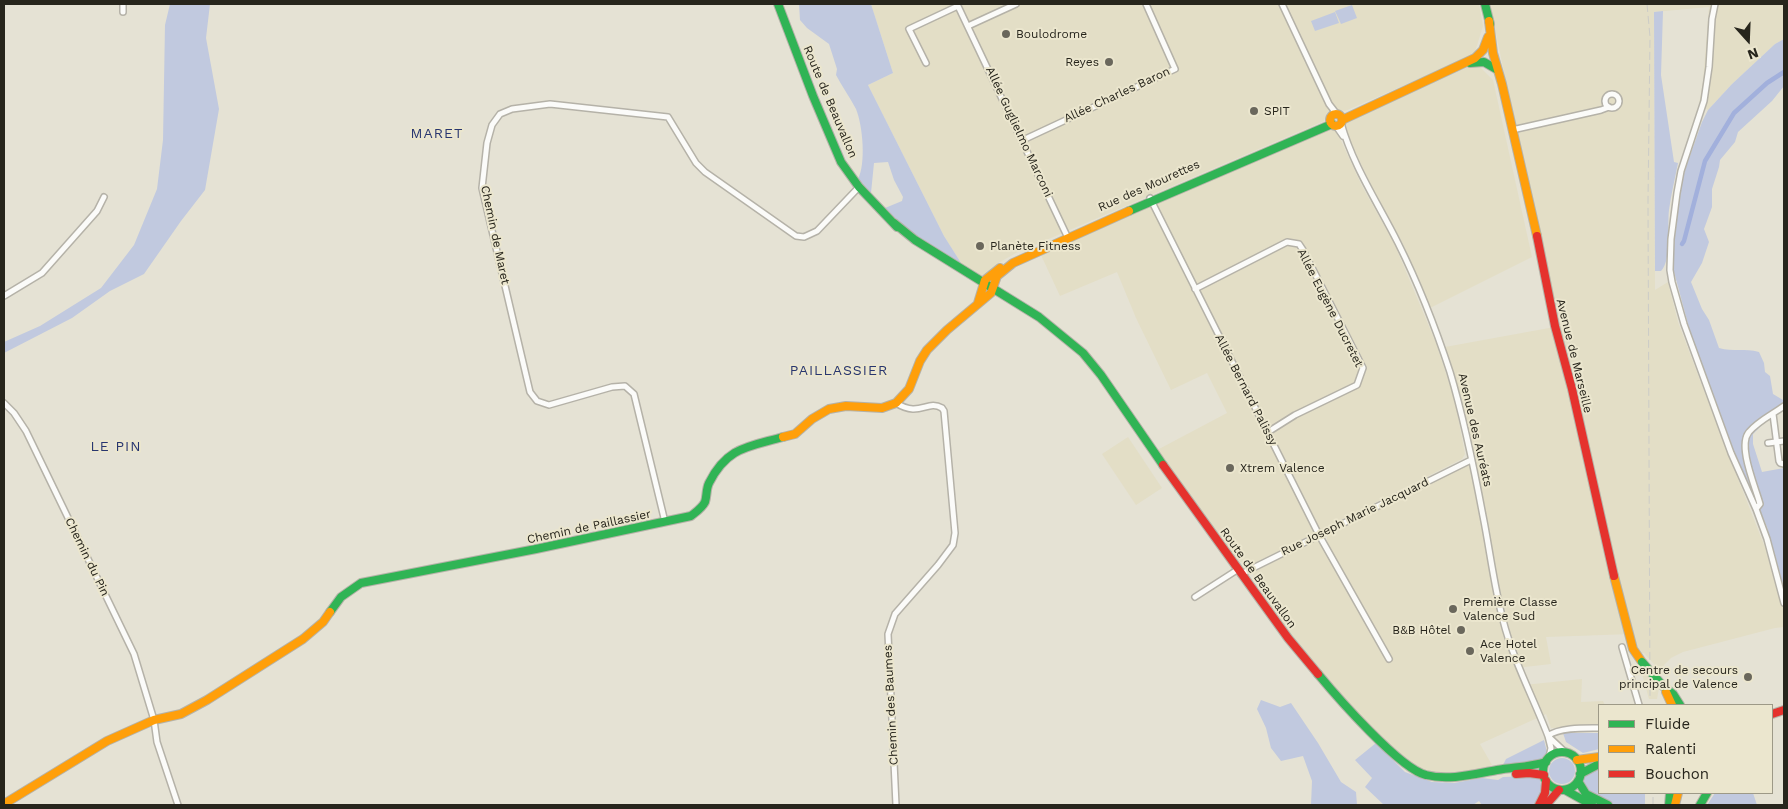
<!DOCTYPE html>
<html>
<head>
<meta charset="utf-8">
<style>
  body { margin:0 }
  #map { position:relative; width:1788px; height:809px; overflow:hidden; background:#e5e2d4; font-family:"Work Sans",sans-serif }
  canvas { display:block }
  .frame { position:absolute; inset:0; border:5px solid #27251c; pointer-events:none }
  .legend { position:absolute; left:1598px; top:704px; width:175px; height:90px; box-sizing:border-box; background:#ebe6ce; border:1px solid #9d9987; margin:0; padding:6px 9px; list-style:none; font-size:15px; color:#27251c }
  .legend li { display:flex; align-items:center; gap:10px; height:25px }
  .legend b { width:25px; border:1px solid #9d9987 }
  .north { position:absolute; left:1723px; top:15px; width:50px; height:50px; -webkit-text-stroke:4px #ebe6ce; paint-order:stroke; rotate:160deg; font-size:14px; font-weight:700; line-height:20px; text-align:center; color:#27251c }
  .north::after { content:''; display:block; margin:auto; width:18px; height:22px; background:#27251c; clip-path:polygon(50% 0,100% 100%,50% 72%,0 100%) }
</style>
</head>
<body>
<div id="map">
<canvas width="1788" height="809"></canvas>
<div class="frame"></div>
<ul class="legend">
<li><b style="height:6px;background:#30b455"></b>Fluide</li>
<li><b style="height:6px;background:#ff9f0a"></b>Ralenti</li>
<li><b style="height:6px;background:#e5322d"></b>Bouchon</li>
</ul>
<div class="north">N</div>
</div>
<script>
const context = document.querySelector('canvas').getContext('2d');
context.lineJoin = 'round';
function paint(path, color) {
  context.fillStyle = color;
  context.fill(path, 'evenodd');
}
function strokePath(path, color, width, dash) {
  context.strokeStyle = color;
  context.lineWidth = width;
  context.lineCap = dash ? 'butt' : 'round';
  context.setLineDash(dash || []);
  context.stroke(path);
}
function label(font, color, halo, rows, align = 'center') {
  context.font = font + ' "Work Sans",sans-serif';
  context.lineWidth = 4;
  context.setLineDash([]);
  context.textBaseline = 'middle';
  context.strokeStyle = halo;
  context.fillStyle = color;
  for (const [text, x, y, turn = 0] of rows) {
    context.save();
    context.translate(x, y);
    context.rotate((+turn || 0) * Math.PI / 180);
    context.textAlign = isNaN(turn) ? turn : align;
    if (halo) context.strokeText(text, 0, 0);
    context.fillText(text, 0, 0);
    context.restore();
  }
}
paint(new Path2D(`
  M871,4H1479L1483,26L1474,55L1345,111L1337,109L1327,113L1324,121L1016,253L1000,262L984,275L980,276L963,266L944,236L868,85L893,73Z
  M1490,4H1784V39L1775,44L1732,84L1708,110L1699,104L1703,82L1709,7L1654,12L1655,290L1668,282L1678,322L1720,433L1766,550L1778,595L1784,607V627L1775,628L1683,652L1671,658L1664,665L1661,672L1644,653H1640L1632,634L1546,637L1551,664L1516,668L1524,685L1582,679L1581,702L1603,701L1605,705H1599V727L1551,728L1546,714L1480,744L1492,765L1477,771L1450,775L1425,771L1402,759L1348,702L1294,640L1269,606L1255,581L1253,573L1255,569L1310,542H1319L1323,545L1386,660L1390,658L1327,544V535L1331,531L1458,468L1475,462L1462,401L1445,347L1560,326L1515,126Z
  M1473,65L1479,66L1493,80L1532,257L1430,308L1402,242L1372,187L1344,128L1349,119Z
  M1327,128L1337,132L1362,186L1394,243L1436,343L1455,401L1465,454L1462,459L1251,565L1240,562L1226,547L1157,450L1227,413L1207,373L1171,390L1136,318L1117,272L1060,296L1040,253Z
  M1128,437L1162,488L1136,505L1102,454Z
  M1641,670H1644L1659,688L1657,699H1649Z`), '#e3dec6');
paint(new Path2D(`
  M170,4H210L206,38L219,109L205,190L181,221L144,274L110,291L72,318L4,353V342L40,326L101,288L134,245L157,189L163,140L165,25Z
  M799,4H871L893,73L868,85L944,236L963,266C936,249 907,232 885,208L902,201L903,197L894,180L888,162L874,163L871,193L858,179C866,164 863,126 856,109C850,98 842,86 836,75L837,69L829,44L807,28L800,20Z
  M1352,5L1357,18L1341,24L1335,11Z
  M1663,11L1661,75L1674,162L1678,163C1675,179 1671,194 1669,210C1667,225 1672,260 1661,271H1655L1654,12Z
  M1335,12L1339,23L1315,31L1311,21Z
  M1784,39V86L1772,101L1738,132L1735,142L1720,160L1719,167L1712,189V207L1704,229L1709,242L1702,263L1691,282L1702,309L1709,320L1719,348C1733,352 1745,348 1759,352L1764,363L1765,372L1770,376L1773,394L1783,400V406L1764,418L1761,426L1753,434V444L1762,472L1784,468V588L1767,527L1733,449L1692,339L1673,268L1675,224L1678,195L1686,167L1702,122L1708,110L1732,84L1775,44Z
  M1261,700L1280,707L1291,703L1318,743L1341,782L1356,792L1357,805H1311L1312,781L1303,756L1281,761L1271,748L1266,728L1257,709Z
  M1563,733H1599V749L1583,753L1566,742Z
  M1544,740L1547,752L1539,762L1502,767L1506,759Z
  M1376,743L1405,772L1432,782L1454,783L1482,778L1498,780L1503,777L1533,776L1540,780L1542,791L1536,805H1482L1479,801L1473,805H1384L1365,787L1372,778L1355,760Z
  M1549 771a13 13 0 1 1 26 0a13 13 0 1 1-26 0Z
  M1599,766V793H1645V805H1612L1585,790C1580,774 1586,774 1599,766Z
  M1715,793H1753L1757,805H1707Z`), '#c1c9df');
strokePath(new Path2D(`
  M1682,244L1684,241L1705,161L1734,113L1767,83L1784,72`), '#a2b0dc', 4.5);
const street = new Path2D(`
  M123,4V12
  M957,4L1068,238
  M1282,4L1329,104L1336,113
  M1715,4L1712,19L1709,67L1704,101L1681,171L1677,193L1671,239L1670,270L1672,282L1684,324L1731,453L1756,509L1767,539L1784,603
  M968,26L1016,4
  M926,63L909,29L958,6
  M1605 101a7 7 0 1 1 14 0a7 7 0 1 1-14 0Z
  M1341,123C1353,166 1378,203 1398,243C1418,283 1436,329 1450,372C1464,419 1474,468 1483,516C1490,551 1494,586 1503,620C1513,660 1533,697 1548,736L1551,748L1549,757
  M1336,126L1343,136
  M1512,130L1601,110L1609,107
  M1023,140L1175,69L1146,4
  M1150,198L1319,535L1389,659
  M1195,289L1287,242L1299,244L1303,250L1363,368L1357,385L1295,415L1268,432
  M4,296L42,273L97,211L104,197
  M4,403L14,413L26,431L134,654L154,720L157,742L178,805
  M896,403C920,418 927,399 942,408L944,411L955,533L953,545L938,565L895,614L888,634L896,805
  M1773,414L1779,461L1780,463L1784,464
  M1768,443L1784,441
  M1756,509L1760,504C1756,488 1737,446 1749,432C1758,421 1773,414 1784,406
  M665,522L634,394L625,386L612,387L549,405L537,401L530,392L482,188L487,143L492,125L500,114L512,109L550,104L668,117L696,163L705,172L796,236L804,237L817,231L859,187
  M1241,574L1471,460
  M1195,597L1237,570
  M1622,647L1639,705
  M1548,736C1559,727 1586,728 1599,728
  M1550,738L1566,753`);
const fast = new Path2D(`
  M778,4L813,96L841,162L859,187L897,227
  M1485,4L1490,24
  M1470,63L1484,62L1496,69
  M1129,211L1332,124
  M894,223L915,240L1039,317L1083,353L1101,375L1163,465
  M330,612L341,597L361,583L536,549L691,516C696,512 702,508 705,502C707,496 706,489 709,483C727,447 748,447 783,437
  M1318,674C1337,697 1400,769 1426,775C1449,781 1474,774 1497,770C1514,767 1530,767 1546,762
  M1663,686L1673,694L1680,705
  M1543 771a19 19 0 1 1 38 0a19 19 0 1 1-38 0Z
  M1580,774L1599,764
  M1578,781L1586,794L1608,805
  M1565,790L1592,805
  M1669,805L1670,793
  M1700,805L1707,793`);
const slow = new Path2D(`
  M1489,21L1493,53L1502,84L1537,236
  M1330 120a6 6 0 1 1 12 0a6 6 0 1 1-12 0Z
  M1342,120L1475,58L1483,50L1488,37
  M978,303L985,280L1000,268
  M783,437L795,434L812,419L829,409L846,406L882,408L896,403L909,389L920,361L927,350L947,330L991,293L997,276L1013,263L1129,211
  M1614,576L1633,649L1642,662
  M1666,692L1672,705
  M1577,760L1599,757
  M4,804L107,741L154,720L181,714L207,700L303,639L323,622L330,612
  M1675,805L1678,793`);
const jam = new Path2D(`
  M1537,236L1555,326L1572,389L1614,576
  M1163,465L1288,638L1318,674
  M1772,714L1784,710
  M1516,774L1529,773L1544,775
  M1539,805L1545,793L1546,781
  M1546,805L1559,790`);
strokePath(street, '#b5b2a8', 8);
strokePath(fast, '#b5b2a8', 10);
strokePath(slow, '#b5b2a8', 10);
strokePath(jam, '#b5b2a8', 10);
strokePath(street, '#fbfbf9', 5);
strokePath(fast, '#30b455', 8);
strokePath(slow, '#ff9f0a', 8);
strokePath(jam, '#e5322d', 8);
strokePath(new Path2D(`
  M1647,4L1650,37L1648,202L1650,699
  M1653,805V793`), '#ccccc8', 1, [8, 4]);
const fastBridge = new Path2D(`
  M1642,662L1663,686`);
strokePath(fastBridge, '#b5b2a8', 10, []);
strokePath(fastBridge, '#30b455', 8);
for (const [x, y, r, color] of [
  [1006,34,5,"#6a675c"],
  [1109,62,5,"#6a675c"],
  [1254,111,5,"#6a675c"],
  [980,246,5,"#6a675c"],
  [1230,468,5,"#6a675c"],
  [1453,609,5,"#6a675c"],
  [1461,630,5,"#6a675c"],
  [1470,651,5,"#6a675c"],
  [1748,677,5,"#6a675c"]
]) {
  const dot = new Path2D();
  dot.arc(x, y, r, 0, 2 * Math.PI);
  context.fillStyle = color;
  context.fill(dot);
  strokePath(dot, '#ebe6ce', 2);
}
label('12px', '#27251c', '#ebe6ce', [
  ["Boulodrome",1016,34],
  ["Reyes",1099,62,"right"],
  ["SPIT",1264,111],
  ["Planète Fitness",990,246],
  ["Xtrem Valence",1240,468],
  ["Première Classe",1463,602],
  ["Valence Sud",1463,616],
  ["B&B Hôtel",1451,630,"right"],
  ["Ace Hotel",1480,644],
  ["Valence",1480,658],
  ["Centre de secours",1738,670,"right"],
  ["principal de Valence",1738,684,"right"]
], 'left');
label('12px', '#27251c', '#ebe6ce', [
  ["Allée Charles Baron",1117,95,-25],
  ["Route de Beauvallon",830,102,67],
  ["Allée Guglielmo Marconi",1019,132,65],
  ["Rue des Mourettes",1149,186,-24],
  ["Chemin de Maret",495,235,78],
  ["Allée Eugène Ducretet",1330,308,63],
  ["Avenue de Marseille",1574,356,76],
  ["Allée Bernard Palissy",1246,390,63],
  ["Avenue des Auréats",1475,430,77],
  ["Rue Joseph Marie Jacquard",1355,517,-26],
  ["Chemin de Paillassier",589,527,-12],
  ["Chemin du Pin",87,557,64],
  ["Route de Beauvallon",1258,578,54],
  ["Chemin des Baumes",891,705,-93]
]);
context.letterSpacing = '1px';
label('14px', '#28366f', '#ebe6ce', [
  ["MARET",437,134],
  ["PAILLASSIER",839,371],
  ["LE PIN",116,447]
]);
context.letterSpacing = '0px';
</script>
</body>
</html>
